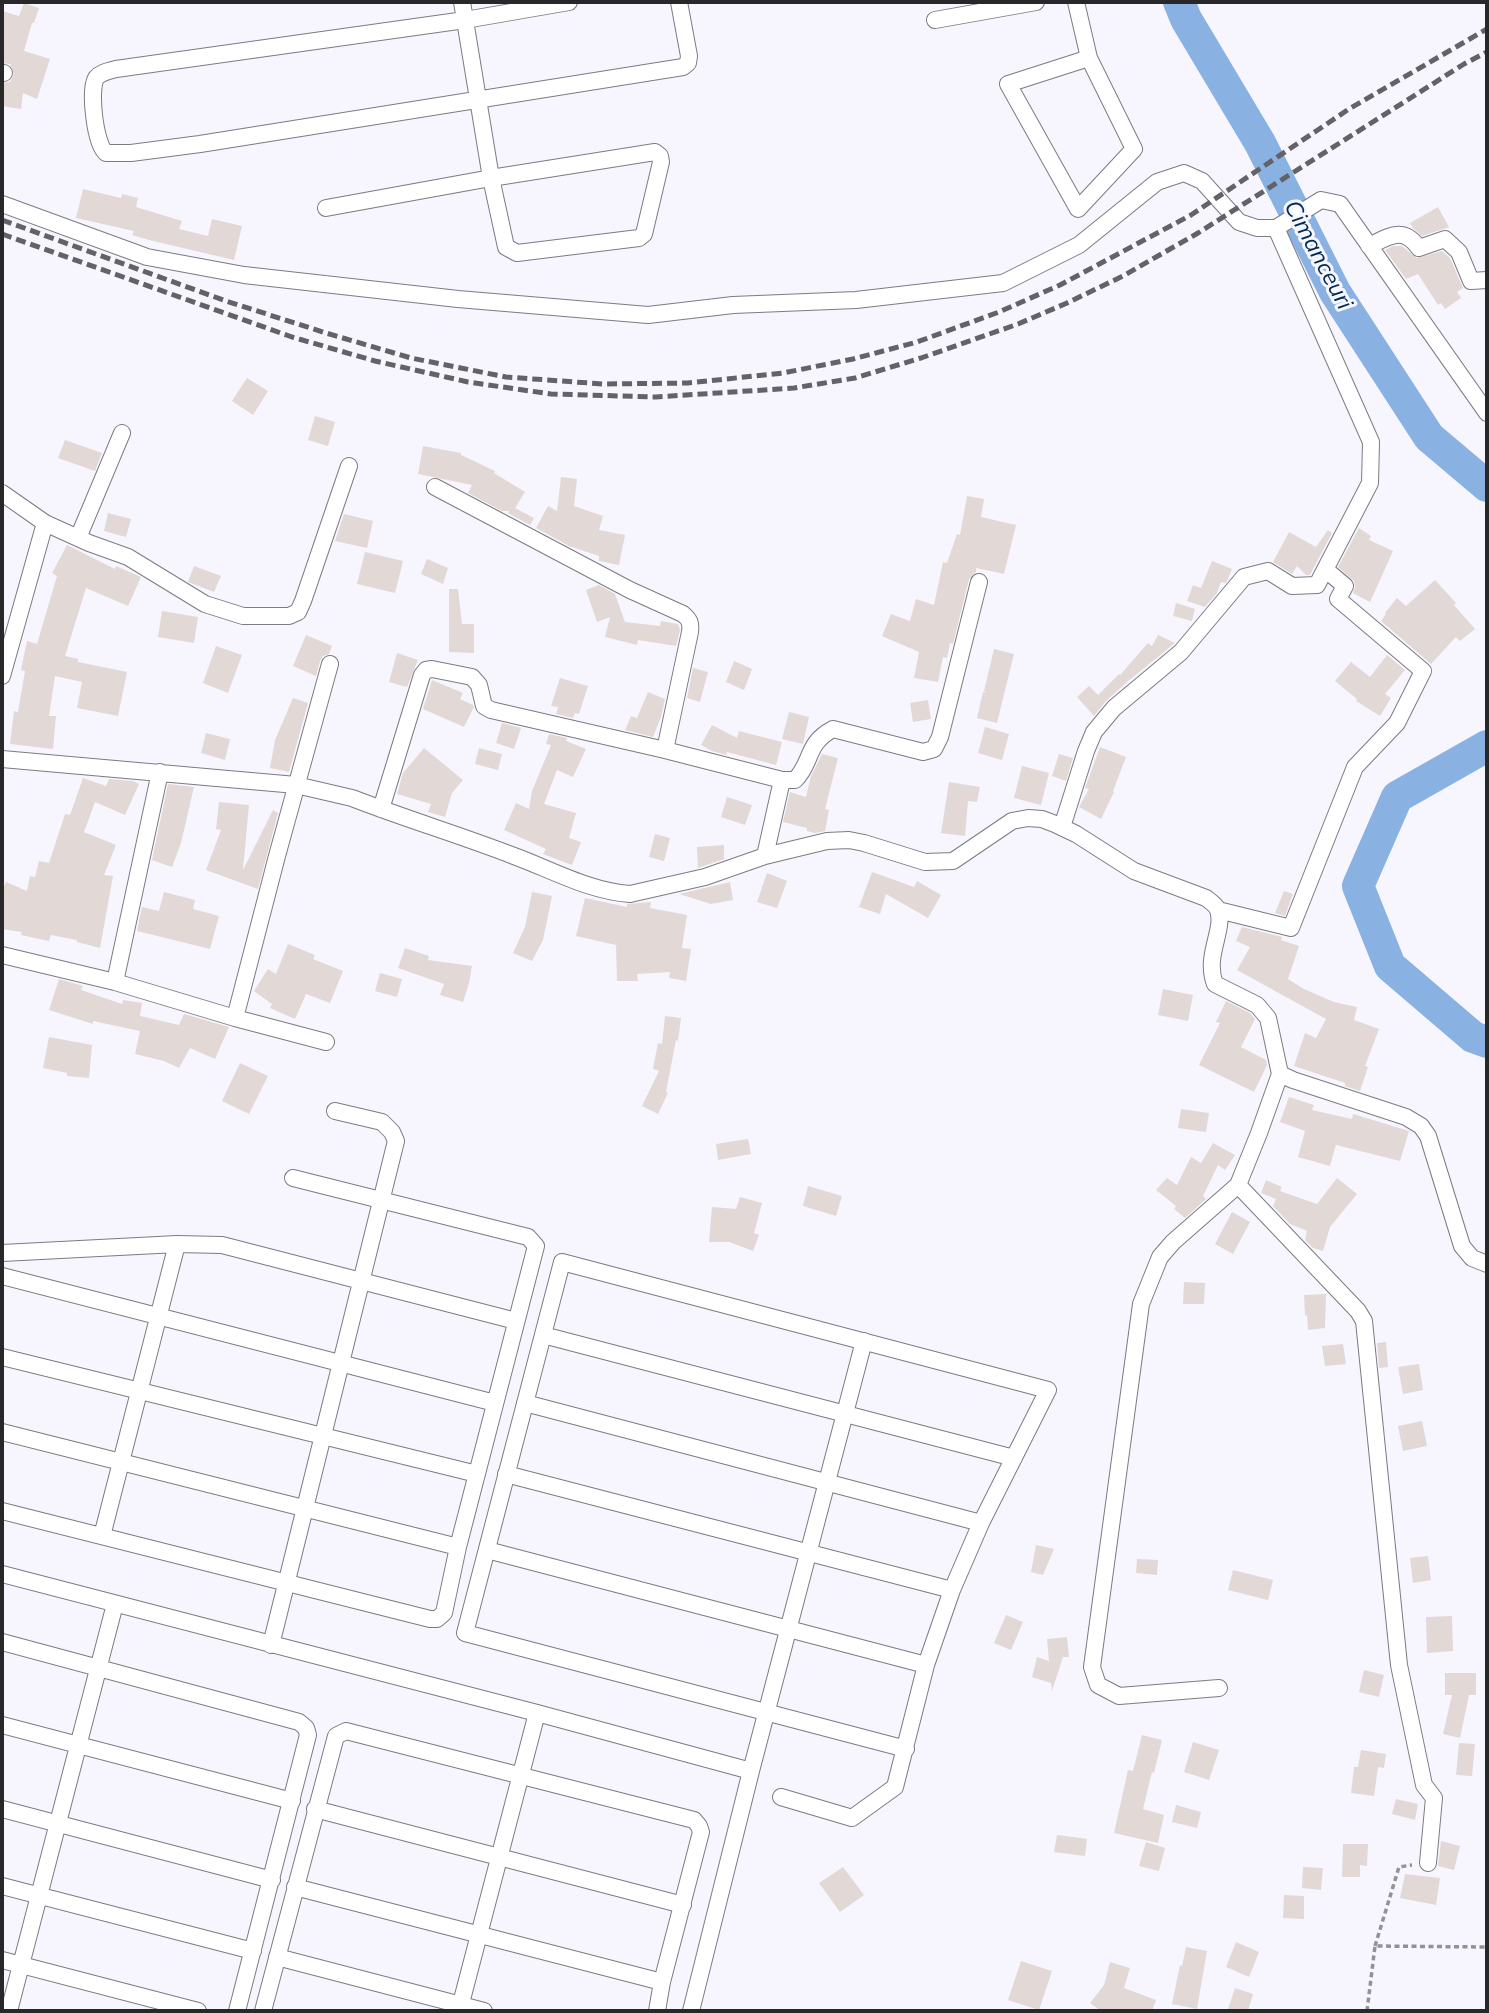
<!DOCTYPE html>
<html>
<head>
<meta charset="utf-8">
<style>
  body { margin:0 }
  #map { position:relative; width:1489px; height:2013px; overflow:hidden; background:#f7f6fe; font-family:Mulish,sans-serif }
  canvas { display:block }
  .frame { position:absolute; inset:0; border:4px solid #28272a; pointer-events:none }
</style>
</head>
<body>
<div id="map">
<canvas width="1489" height="2013"></canvas>
<div class="frame"></div>
</div>
<script>
const context = document.querySelector('canvas').getContext('2d');
context.lineJoin = 'round';
function strokePath(path, color, width, dash) {
  context.strokeStyle = color;
  context.lineWidth = width;
  context.lineCap = dash ? 'butt' : 'round';
  context.setLineDash(dash || []);
  context.stroke(path);
}
function paint(path, color) {
  context.fillStyle = color;
  context.fill(path, 'evenodd');
}
function label(font, color, halo, rows, align = 'center') {
  context.font = font + ' Mulish,sans-serif';
  context.lineWidth = 6;
  context.setLineDash([]);
  context.textBaseline = 'middle';
  context.strokeStyle = halo;
  context.fillStyle = color;
  for (const [text, x, y, turn = 0] of rows) {
    context.save();
    context.translate(x, y);
    context.rotate((+turn || 0) * Math.PI / 180);
    context.textAlign = isNaN(turn) ? turn : align;
    if (halo) context.strokeText(text, 0, 0);
    context.fillText(text, 0, 0);
    context.restore();
  }
}
strokePath(new Path2D(`
  M1179,2L1186,19L1260,143L1335,292L1429,437L1487,486
  M1487,746L1397,797L1358,886L1390,966L1473,1037L1487,1042`), '#89b2e2', 32);
paint(new Path2D(`
  M24,3L39,8L34,23H32L24,51L50,59L37,99L23,93L21,109L2,106V83L10,82L14,74L10,64L2,63V11L19,16Z
  M83,189L121,198L122,194L138,198L136,207L182,221L179,229L208,236L212,219L242,226L234,260L149,240L132,235L134,231L76,218Z
  M1438,207L1449,227L1422,236L1413,228L1410,223Z
  M1393,246H1402L1417,258L1442,251L1450,258L1463,288L1457,292L1461,298L1445,309L1441,303L1438,305L1418,274L1406,279L1385,250Z
  M247,378L268,391L253,415L232,401Z
  M315,416L335,422L328,446L308,440Z
  M65,440L102,453L95,471L58,458Z
  M423,446L461,453V455L495,471L494,473L525,492L515,508L534,518L530,525L508,513L509,511H502L468,493L472,485L418,474Z
  M561,477L577,479L574,506L603,516L599,530L625,535L619,565L599,561V556L569,546L536,528L548,506L557,511Z
  M967,496L984,499L981,517L1016,525L1004,574L976,568V572L969,579L953,644L950,643L947,658L943,657L938,682L914,678L919,652L882,636L891,614L910,621L916,599L934,605L943,562L947,563L957,534L960,535Z
  M108,513L131,519L126,537L104,531Z
  M344,514L373,521L367,548L335,541Z
  M1359,528L1371,536L1369,540L1393,551L1370,602L1353,593L1355,587L1354,581L1338,567Z
  M1328,530L1332,533L1310,575H1306L1297,566L1292,574L1273,562L1289,532L1316,547Z
  M67,545L115,569L116,566L141,577L128,606L86,588L65,656L78,659V662L127,672L118,716L77,708L82,682L55,676L49,716H56L53,749L10,744L14,711L18,712L25,671L21,670L27,641L37,644L57,576L52,573Z
  M365,552L403,561L395,593L357,584Z
  M427,559L448,568L443,584L421,574Z
  M1212,561L1232,569L1227,581L1225,583L1221,582L1217,593L1205,607L1187,601L1193,585L1201,588Z
  M194,566L221,576L214,592L188,582Z
  M1435,580L1456,603L1454,605L1475,629L1460,641L1456,637L1431,664L1381,621L1386,614L1385,613L1397,598L1406,606Z
  M599,585L615,594L625,622L660,626L661,621L678,624L680,630L676,646L638,640L637,645L605,637L610,617L597,622L586,590Z
  M449,589H458L462,624H474V653L449,652Z
  M1176,603L1195,609L1192,621L1173,616Z
  M162,611L198,617L194,643L158,637Z
  M306,635L332,646L329,654L323,656L320,661L316,676L293,666Z
  M1158,635L1175,643L1127,682L1106,701L1094,716L1077,697L1089,686L1098,695L1119,674L1120,675L1148,643L1152,646Z
  M216,646L242,655L228,693L203,683Z
  M994,649L1014,654L997,723L977,718L983,692L987,691H984Z
  M397,653L418,660L407,687L389,682Z
  M1387,655L1405,670L1385,694L1391,698L1380,716L1356,701L1357,699L1335,681L1351,662L1370,677Z
  M734,661L752,669L744,690L726,682Z
  M693,668L708,672L700,702L687,698Z
  M560,678L588,686L579,714L575,713L573,718L556,714L558,707L551,706Z
  M432,680L463,693L460,699L473,705L474,707L464,727L423,709Z
  M648,692L665,699L661,717L653,737L625,730L631,716L637,718Z
  M293,698L308,703L289,772L270,768L275,740Z
  M928,700L931,719L913,722L910,703Z
  M789,712L809,717L803,744L782,739Z
  M502,723L521,728L514,749L496,743Z
  M712,725L737,738L739,731L782,742L776,765L727,752L726,755L712,751L701,745Z
  M985,727L1009,734L1002,760L978,753Z
  M206,733L230,739L225,760L201,753Z
  M549,734L567,738L566,741L586,749L573,777L557,770L544,804L576,813L569,838L581,842L572,865L543,854L546,849L504,830L516,803L529,809L532,791L551,745L546,744Z
  M1100,747L1126,757L1113,791L1114,792L1101,819L1079,807L1089,789L1085,788Z
  M424,748L463,780L452,793L445,817L428,812L431,804L397,794L403,773Z
  M479,748L502,754L498,770L475,764Z
  M822,754L838,758L825,809L829,810L825,831L815,833L807,831V828L783,822L790,792L806,797L811,776Z
  M1059,754L1073,758L1066,781L1052,776Z
  M1022,766L1049,773L1041,805L1014,798Z
  M83,778L106,786L109,779L133,781L139,784L125,815L95,802L84,832L116,845L104,875L113,876L100,948L77,942V940L51,935L49,941L21,935L22,932L2,929V891L6,882L27,891L30,876L35,877L39,861L49,863L65,814L70,815Z
  M949,782L980,787L977,802L968,801L965,836L941,833Z
  M168,784L194,787L181,843L172,867L152,860Z
  M727,797L752,805L745,825L721,817Z
  M219,802L249,805L243,870L273,810L278,813L258,889L206,870L221,830L216,829Z
  M655,834L670,838L664,861L649,857Z
  M724,845V859L698,868L697,847Z
  M872,872L914,887L917,881L941,895L928,918L886,894L880,914L859,907Z
  M767,873L787,881L777,908L757,902Z
  M730,882L733,900L711,904L679,894Z
  M1284,891L1293,894L1285,916L1275,913Z
  M164,892L195,900L193,909L219,916L210,949L137,931L142,907L159,911Z
  M532,892L552,896L543,940L532,961L513,953L525,927Z
  M585,898L627,907V904L651,902L650,908L687,915L682,948L691,949L686,981L669,978L670,972L637,974L638,981H617L616,945L576,936Z
  M1242,927L1282,937L1281,940L1299,946L1288,979L1304,989L1334,1002L1357,1007L1354,1020L1379,1029L1365,1066L1368,1067L1360,1091L1345,1086V1083L1294,1066L1305,1033L1316,1038L1326,1019L1237,970L1250,947L1236,941Z
  M288,944L315,955L313,959L343,971L330,1003L306,994L295,1019L270,1008L272,1004L254,991L268,969L276,974Z
  M405,948L429,956L428,960L472,966L469,983L463,1002L440,995L444,984L398,968Z
  M380,973L402,979L397,997L375,991Z
  M59,979L83,986L81,990L122,1004L123,1000L142,1003L140,1016L179,1025L184,1014L229,1027L215,1059L190,1048L179,1068L164,1061L135,1054L140,1031L93,1021V1024L49,1010Z
  M1163,989L1193,995L1188,1021L1158,1015Z
  M1226,1001L1250,1013L1255,1019L1241,1047L1266,1060L1267,1065L1254,1092L1199,1065L1220,1023L1216,1022Z
  M665,1016L681,1018L678,1041L676,1040L666,1092L668,1093L658,1114L642,1106L659,1071L653,1069L658,1043L662,1044Z
  M49,1037L92,1045L89,1078L67,1076V1073L43,1068Z
  M240,1063L268,1076L249,1114L222,1101Z
  M1289,1097L1314,1105L1312,1110L1352,1119L1353,1114L1409,1131L1400,1161L1336,1145L1330,1166L1298,1157L1305,1131L1280,1122Z
  M1181,1109L1209,1113L1206,1132L1178,1128Z
  M748,1139L751,1154L718,1160L716,1144Z
  M1213,1143L1235,1155L1225,1170L1218,1165L1203,1196L1206,1199L1185,1218L1174,1209L1176,1206L1156,1190L1167,1178L1177,1185L1191,1157L1201,1163Z
  M1337,1178L1357,1194L1330,1227L1323,1251L1313,1248L1305,1240L1307,1231L1290,1224L1273,1206L1276,1199L1261,1193L1266,1180L1282,1187L1280,1191L1317,1204Z
  M808,1186L842,1196L836,1216L803,1206Z
  M740,1197L762,1203L754,1233L759,1235L753,1251L729,1242H709L712,1207L736,1209Z
  M1232,1212L1250,1222L1233,1254L1215,1244Z
  M1184,1282L1205,1283L1204,1304H1183Z
  M1326,1294L1325,1328L1308,1330L1307,1315L1305,1316L1304,1295Z
  M1386,1342L1388,1367L1379,1368L1377,1343Z
  M1343,1344L1346,1364L1325,1366L1322,1346Z
  M1419,1364L1423,1390L1403,1394L1398,1367Z
  M1422,1421L1427,1446L1403,1451L1398,1426Z
  M1036,1545L1054,1549L1043,1575L1031,1572Z
  M1428,1556L1431,1580L1413,1583L1410,1558Z
  M1137,1559L1158,1560L1157,1575L1136,1573Z
  M1233,1570L1273,1580L1268,1600L1228,1590Z
  M1006,1615L1023,1622L1011,1650L994,1643Z
  M1452,1616L1453,1651L1427,1653L1426,1617Z
  M1067,1637L1069,1657H1063L1052,1691L1051,1683L1032,1677L1037,1657L1049,1661L1047,1639Z
  M1364,1670L1384,1675L1379,1697L1359,1692Z
  M1445,1673H1476V1695H1469L1460,1738L1443,1734L1452,1695H1445Z
  M1142,1735L1162,1740L1154,1773L1152,1772L1143,1809L1164,1815L1158,1843L1114,1833L1128,1770L1133,1771Z
  M1193,1742L1219,1750L1209,1780L1184,1772Z
  M1459,1743L1475,1744L1472,1776L1456,1775Z
  M1361,1750L1386,1754L1384,1768L1378,1767L1374,1796L1351,1793L1354,1767H1358Z
  M1396,1799L1418,1804L1415,1820L1392,1814Z
  M1176,1805L1201,1812L1197,1828L1172,1822Z
  M1057,1835L1087,1839L1085,1856L1054,1852Z
  M1441,1841L1460,1846L1454,1870L1438,1866Z
  M1146,1842L1165,1848L1159,1871L1139,1866Z
  M1343,1844H1368L1367,1866L1360,1865V1877H1342Z
  M843,1867L864,1895L840,1912L819,1883Z
  M1303,1867L1323,1868L1321,1890L1302,1888Z
  M1405,1874L1440,1878L1436,1905L1400,1898Z
  M1284,1895L1304,1896V1919L1283,1918Z
  M1236,1942L1259,1952L1249,1977L1226,1967Z
  M1186,1947L1207,1951L1197,2009L1172,2004L1180,1965L1182,1966Z
  M1021,1961L1052,1971L1039,2010L1008,2000Z
  M1110,1962L1130,1968L1124,1988L1156,2000L1152,2011H1101L1090,2003L1104,1985Z
  M1235,1988L1253,1994L1248,2011L1228,2009Z`), '#e2d8d6');
const minor = new Path2D(`
  M569,2L465,20L116,69C109,71 101,72 96,78C89,91 95,144 106,153H131L200,144L683,67L688,63L689,56L679,2
  M1076,2L1089,58L1134,149L1078,209L1008,84L1089,58
  M935,20L1036,2
  M2,73H4
  M2,204L147,257L244,275L458,299L648,315L733,305L856,300L1003,283L1079,245L1157,182L1184,173L1202,181L1239,222L1257,228H1276L1321,200L1340,204L1487,413
  M326,208L491,178L655,152L660,156L661,162L644,234L639,238L517,253L506,247L491,178L462,2
  M1369,246C1390,236 1403,226 1419,248L1445,239L1459,252L1471,281L1487,280
  M435,487L630,590L683,614C690,620 691,623 690,632L665,750
  M2,493L45,523L89,543L128,557L205,604L243,616H289L298,612L303,601L349,466
  M78,538L122,433
  M2,676L45,523
  M2,759L296,785L352,798C406,819 460,835 514,856C552,870 589,891 630,894L705,877L765,856L827,841L849,840L864,843L925,862L953,861L1012,821L1028,818L1042,819L1055,824L1076,834L1134,871L1206,898C1210,901 1216,905 1218,910C1225,930 1204,956 1215,984L1257,1005L1268,1018L1280,1074L1259,1133L1238,1185L1173,1242L1160,1257L1141,1304L1092,1667L1098,1685L1119,1696L1219,1688
  M782,780H795C813,762 805,744 833,729L923,752L934,749L940,737L979,582
  M381,809L422,675L426,670L432,669L472,677L479,685L484,706L491,710L665,750L782,780L765,856
  M1062,827L1086,751L1094,732L1114,708L1181,652L1244,577L1268,571L1292,586L1317,585L1370,483L1371,442L1276,228
  M1218,910L1291,928L1355,767L1397,723L1423,671L1338,599L1345,586L1326,570
  M2,955L115,982L235,1018L326,1042
  M115,982L160,772
  M235,1018L277,856L330,664
  M1280,1074L1293,1080L1406,1117L1421,1126L1428,1136L1462,1246L1472,1258L1487,1264
  M1238,1185L1358,1311L1364,1321L1399,1665L1424,1785L1434,1798L1428,1863
  M2,1253L177,1244L222,1245L516,1321
  M2,1276L495,1403
  M543,1335L1014,1458
  M2,1357L477,1474
  M525,1403L981,1523
  M2,1432L458,1547
  M506,1474L952,1590
  M2,1511L430,1619H437L444,1613L458,1547L536,1246L528,1237L293,1178
  M102,1536L177,1244
  M487,1550L926,1665
  M2,1574L537,1713L751,1771L691,2011
  M2,1642L299,1722L306,1728L308,1735L237,2011
  M271,1645L396,1141L392,1132L382,1122L335,1111
  M2,1725L292,1801
  M751,1771L864,1341
  M781,1797L852,1818L895,1787L926,1665L952,1590L981,1523L1048,1390L562,1262L465,1633L906,1749
  M2,1809L272,1880
  M315,1809L683,1905
  M2,1886L253,1951
  M295,1887L662,1982
  M277,1957L484,2011
  M2,1960L198,2011
  M9,2011L115,1604
  M263,2011L336,1736L346,1731L694,1820L699,1826L701,1832L662,1982L657,2011
  M459,2011L537,1713`);
strokePath(minor, '#7c7b82', 18);
strokePath(new Path2D(`
  M1375,1946L1399,1867L1412,1865
  M1367,2011L1375,1946L1487,1947`), '#929197', 3.5, [5, 3.5]);
strokePath(minor, '#fff', 16);
strokePath(new Path2D(`
  M2,220L226,301L326,333L411,358L506,377L603,384L688,383L783,373L853,359L917,342L999,312L1060,285L1191,215L1349,109L1487,29
  M2,234L292,337L375,361L468,382L551,394L656,397L794,388L855,378L921,358L1018,324L1067,303L1123,276L1198,233L1464,64L1487,52`), '#636267', 5, [10, 5]);
label('italic 23px', '#002953', '#f7f6fe', [
  ["Cimanceuri",1318,255,62]
]);
</script>
</body>
</html>
